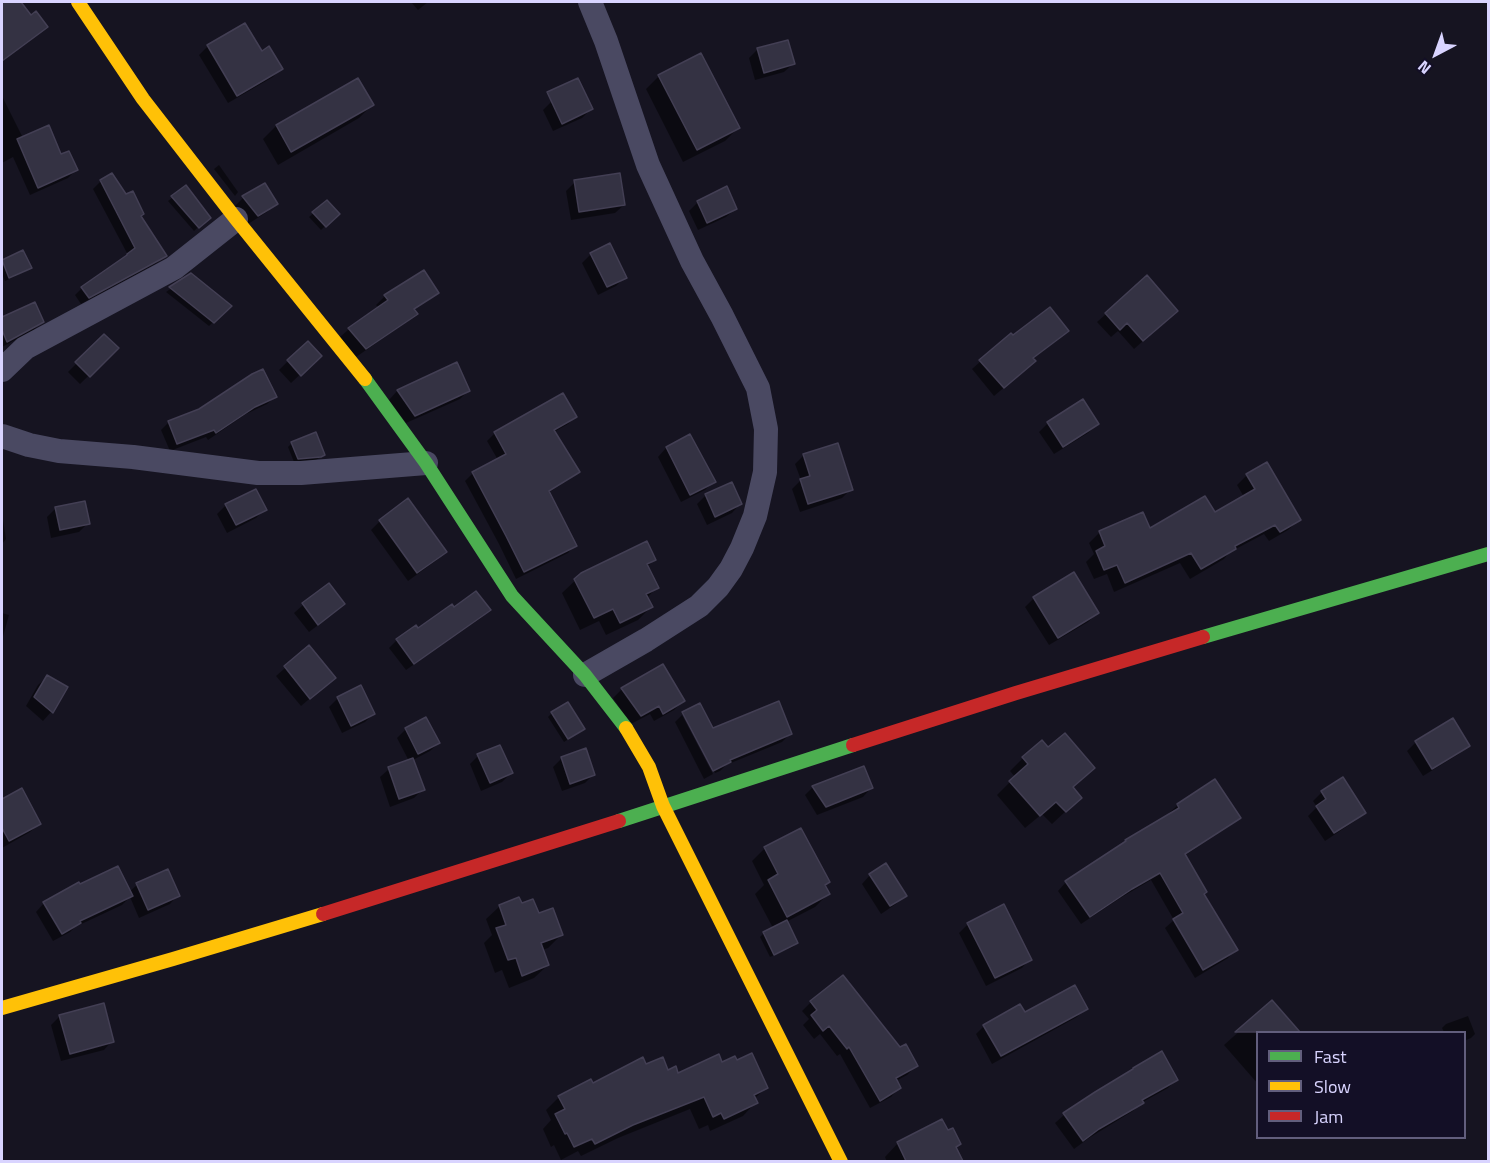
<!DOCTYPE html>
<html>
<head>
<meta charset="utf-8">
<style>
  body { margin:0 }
  #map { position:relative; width:1490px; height:1163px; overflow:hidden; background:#161421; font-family:"Titillium Web",sans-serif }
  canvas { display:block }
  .frame { position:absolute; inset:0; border:3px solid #d9d4ff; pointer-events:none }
  .legend { position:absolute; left:1256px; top:1031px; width:210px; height:108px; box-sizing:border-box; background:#130f26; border:2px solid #625e7d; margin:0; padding:8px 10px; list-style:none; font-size:18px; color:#d9d4ff }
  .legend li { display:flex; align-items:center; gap:12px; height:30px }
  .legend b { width:30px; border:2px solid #625e7d }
  .north { position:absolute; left:1406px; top:24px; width:60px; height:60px; -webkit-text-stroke:4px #130f26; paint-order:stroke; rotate:221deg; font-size:16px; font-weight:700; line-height:24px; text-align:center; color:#d9d4ff }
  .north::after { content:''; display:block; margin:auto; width:21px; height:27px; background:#d9d4ff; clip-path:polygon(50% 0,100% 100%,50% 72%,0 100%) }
</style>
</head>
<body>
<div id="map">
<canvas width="1490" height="1163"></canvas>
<div class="frame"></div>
<ul class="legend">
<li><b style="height:8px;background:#4caf50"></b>Fast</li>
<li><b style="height:8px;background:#ffc107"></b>Slow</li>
<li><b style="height:8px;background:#c62828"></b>Jam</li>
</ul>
<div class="north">N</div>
</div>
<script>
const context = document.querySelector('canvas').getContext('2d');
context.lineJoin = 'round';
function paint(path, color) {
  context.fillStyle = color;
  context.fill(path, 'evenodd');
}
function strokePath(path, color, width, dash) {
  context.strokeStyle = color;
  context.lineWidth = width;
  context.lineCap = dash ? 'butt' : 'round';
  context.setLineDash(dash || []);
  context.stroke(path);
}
paint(new Path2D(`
  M2,2H19L30,17L46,27L40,33L2,61Z
  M411,2H428L418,10Z
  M208,46L261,53L281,68L273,77L228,103L199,55Z
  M757,50L793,64L784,72L755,80L749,58Z
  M659,76L738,128L725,141L683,162L646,89Z
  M358,80L372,105L359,118L278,165L263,139L276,126Z
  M2,96L23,138L61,156L76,170L68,178L30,195L13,157L2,163Z
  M552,101L591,109L582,118L553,131L543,110Z
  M219,165L238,192L235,196L214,169Z
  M101,181L125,196L165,255L157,263L81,304L75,295L82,288L128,255L93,189Z
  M575,182L624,205L615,213L571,220L566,191Z
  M186,187L209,217L194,231L168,201Z
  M243,198L276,204L267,212L248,224L235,206Z
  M326,202L338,214L321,230L309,217Z
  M698,202L735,209L726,217L698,230L689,211Z
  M22,252L30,267L26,271L5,281L2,274V262Z
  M591,254L625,277L616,286L598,295L582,263Z
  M190,275L230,306L209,326L166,292Z
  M437,292L428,301L414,310L416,313L407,322L356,357L340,337L349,329L379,308L376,305L385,296Z
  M34,304L42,321L34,330L2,347V319Z
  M1106,314L1167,320L1134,349L1118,331L1111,337L1097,322Z
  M1067,331L1058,340L1032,359L1025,370L994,396L972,369L981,361L1013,337Z
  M104,336L117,348L80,384L68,372Z
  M320,356L291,383L279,370L288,361Z
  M456,364L468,391L460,399L406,423L389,400L397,391Z
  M563,395L575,417L568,424L554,432L578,472L570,479L548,493L575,545L568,553L516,579L499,544L465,481L473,473L498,460L487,441L495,433Z
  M275,397L267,404L246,414L208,440L206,437L170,451L161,430L169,422Z
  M1048,423L1097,424L1088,433L1054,454L1039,432Z
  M690,436L714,481L705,490L681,502L658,457L666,448Z
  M292,443L323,455L316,460L294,462L288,447Z
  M804,455L851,489L842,498L800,512L792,489L801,480L795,464Z
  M1247,475L1299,520L1288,530L1269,541L1264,534L1230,552L1224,559L1190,579L1180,563L1114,592L1107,574L1094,579L1086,562L1094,554L1089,543L1100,532L1142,514L1149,530L1214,514L1244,497L1237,485Z
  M731,484L740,504L732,513L707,525L697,504L706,495Z
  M226,505L265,509L256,518L227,533L217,514Z
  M55,509L88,523L79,532L51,538L47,517Z
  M2,513L6,539L2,544Z
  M380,521L445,552L437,560L408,581L371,530Z
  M655,559L647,567L657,587L647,598L651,607L638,620L606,635L599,621L580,630L562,593L582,574Z
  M328,585L343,604L334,613L309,632L294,613L303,605Z
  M1034,598L1097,613L1088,622L1049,645L1025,607Z
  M454,609L489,610L481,618L406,670L389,648L397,640L417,630Z
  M2,613L9,615L2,640Z
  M309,647L334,678L301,706L276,676Z
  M663,666L683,701L674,710L654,721L650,714L631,724L613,698L622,689Z
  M47,677L66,688L51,712L43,721L26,706L38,685Z
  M360,687L374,713L365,722L342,733L329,707L338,698Z
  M778,703L790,734L782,742L726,765L720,771L715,773L685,715H682L700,705L712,729Z
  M552,713L579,732L564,742L548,717Z
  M682,715L713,774L704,779L675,722Z
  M426,719L439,743L430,751L413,760L423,789L414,798L390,807L380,777L389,769L409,761L397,738L405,730Z
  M1416,742L1468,745L1459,754L1423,776L1407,751Z
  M478,756L511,773L502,782L481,791L470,764Z
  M562,758L593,775L585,783L562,791L553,767Z
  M1023,758L1072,788L1080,798L1052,824L1042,814L1025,828L997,795L1015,777L1010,771Z
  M813,787L871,788L863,797L817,815L805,795Z
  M21,790L39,824L30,832L2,848V801Z
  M1322,792L1364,813L1355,821L1325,841L1308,816L1317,807L1313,801Z
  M1178,805L1239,818L1230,826L1184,856L1203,894L1236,949L1228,958L1195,978L1165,928L1174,920L1151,880L1122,897L1081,924L1058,891L1066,882L1119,848L1126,841L1170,815L1169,813Z
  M765,848L824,886L828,894L815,907L786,922L797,943L793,947L770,957L760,937L764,933L773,928L755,894L764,885L752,861Z
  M167,871L178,895L170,904L139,918L130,897L122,905L75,927L70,932L53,941L36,912L44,903L129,892L137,885Z
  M870,875L905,895L896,904L881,914L862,884Z
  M521,905L538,915L562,934L548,948L542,950L548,965L534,978L509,988L502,970L495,973L484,943L492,935L486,919L500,906Z
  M968,924L1030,959L1022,968L986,986L959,933Z
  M843,977L899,1049L916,1066L907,1075L896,1081L899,1088L891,1097L870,1108L840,1054L837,1056L820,1034L814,1039L803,1025L809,1019L802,1011L811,1002Z
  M1272,1002L1298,1032H1258V1084L1224,1045Z
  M1086,1008L1077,1017L992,1064L976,1034L984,1026Z
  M60,1016L112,1041L104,1050L61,1061L51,1025Z
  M1468,1016L1475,1034L1471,1038L1464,1041V1032H1444L1442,1028L1446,1024Z
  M722,1064L766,1088L754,1099L756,1102L743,1116L710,1131L708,1125L699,1129L690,1109L618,1138L581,1156L578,1151L561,1160L554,1145L551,1147L543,1129L551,1120L546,1110L559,1097L645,1066L678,1075Z
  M1176,1080L1168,1088L1141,1103L1133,1111L1089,1138L1074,1149L1055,1123L1064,1115L1095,1093Z
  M947,1132L960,1144L955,1149L961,1162H887L885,1157L898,1143Z`), '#0007');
const building = new Path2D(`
  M2,2H21L31,15L36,11L48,27L2,61Z
  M245,23L262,51L269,46L283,69L237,96L207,45Z
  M788,40L795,64L764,73L757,48Z
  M701,53L740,128L697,150L658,75Z
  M358,78L374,105L291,152L276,125Z
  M578,78L593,109L562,124L547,92Z
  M49,125L61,154L69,151L78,170L38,188L17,139Z
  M112,173L126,194L133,191L144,214L141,216L167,256L89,298L81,287L127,255V254L135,248L100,180Z
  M620,173L625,205L579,212L574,180Z
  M265,183L278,204L258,216L242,196Z
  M186,185L211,218L199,228L171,196Z
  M727,186L737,209L707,223L697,201Z
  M327,200L340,214L326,227L312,212Z
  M610,243L627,278L607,287L590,253Z
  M23,250L32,268L9,278L2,260Z
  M424,270L439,293L414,309L418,314L366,349L348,328L388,300L384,295Z
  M191,273L232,306L214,323L169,287Z
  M1147,275L1178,311L1143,341L1127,323L1120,330L1105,313Z
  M35,302L44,322L7,342L2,330V317Z
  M1050,307L1069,331L1033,358L1036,361L1004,388L979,360L1011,333L1013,335Z
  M104,334L119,348L90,377L75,362Z
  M308,341L322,356L301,376L287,360Z
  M457,362L470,391L415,416L397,390Z
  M263,369L277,397L255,407L216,433L214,430L177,444L168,421L199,409L252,374Z
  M563,393L577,417L554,430L580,472L549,491L577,546L524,572L506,536L472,472L506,454L494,432Z
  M1083,399L1099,424L1063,447L1047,422Z
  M316,432L325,455L321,457L298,459L291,442Z
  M690,434L716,482L690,495L666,447Z
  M838,443L853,490L808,504L800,479L810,476L803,454Z
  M1267,462L1301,520L1280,532L1275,525L1235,546L1236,549L1201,569L1191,553L1125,583L1117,565L1104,570L1096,551L1105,546L1099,531L1143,512L1150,528L1205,496L1215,512L1255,489L1246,474Z
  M732,482L742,504L715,517L705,494Z
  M256,489L267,510L236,525L225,504Z
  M408,498L447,552L417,573L379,520Z
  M85,501L90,524L60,530L55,507Z
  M647,541L656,560L647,564L659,588L646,594L653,607L620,623L613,609L594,618L574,579L581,573Z
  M1074,572L1099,613L1058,638L1033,597Z
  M329,583L345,604L318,625L302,603Z
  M476,591L491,610L414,664L396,639L416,625L418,628L452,604L454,607Z
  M309,645L336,678L310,699L284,666Z
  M663,664L685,701L663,714L659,706L641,716L621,688Z
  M47,675L68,687L53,713L34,697Z
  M361,685L375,714L351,726L337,697Z
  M779,701L792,734L730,760L731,762L713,771L682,712L700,703L713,728Z
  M568,702L585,729L568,739L551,712Z
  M426,717L440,743L418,754L405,728Z
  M1453,718L1470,746L1432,769L1415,741Z
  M1065,733L1095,768L1073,787L1082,798L1066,812L1056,802L1040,816L1009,781L1028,764L1022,757L1042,740L1048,747Z
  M500,745L513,773L490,783L477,754Z
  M586,748L595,775L570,784L561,757Z
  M413,758L425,790L399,799L388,767Z
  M864,766L873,788L826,807L812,786Z
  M1343,777L1366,813L1334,833L1316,806L1326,799L1321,791Z
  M1215,779L1241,818L1185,854L1207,892L1204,894L1238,950L1203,970L1173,919L1183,913L1160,873L1132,889L1090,917L1065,881L1126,841L1125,840L1179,808L1177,804Z
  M22,788L41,824L9,841L2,828V799Z
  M801,828L830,882L825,885L830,894L787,917L768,880L778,874L764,847Z
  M886,863L907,896L890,906L869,874Z
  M118,866L133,896L80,921L81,923L62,934L43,902L79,882L80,884Z
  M168,869L180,896L148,910L136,883Z
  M519,897L522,903L533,899L539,913L553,908L563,935L541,943L549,965L522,976L516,958L508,960L496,928L506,925L499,905Z
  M1004,904L1032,960L995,978L967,923Z
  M787,920L798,943L774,955L763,932Z
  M843,975L900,1047L906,1044L918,1066L896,1078L901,1088L880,1101L849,1047L847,1049L829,1026L823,1031L811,1015L817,1010L810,1001Z
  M1075,985L1088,1009L1001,1056L983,1025L1020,1004L1025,1012Z
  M1272,1000L1300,1032H1235Z
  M104,1003L114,1042L70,1054L59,1015Z
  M1162,1051L1178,1080L1142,1100L1144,1103L1099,1129L1083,1141L1063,1113L1095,1092L1133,1069V1068Z
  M752,1053L768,1088L754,1095L758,1103L724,1119L721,1113L713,1117L704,1097L633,1125L595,1144L592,1139L574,1147L567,1133L565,1134L555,1114L565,1109L558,1096L591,1079L593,1083L643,1057L646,1064L663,1057L668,1070L676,1066L678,1073L719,1054L722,1062L735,1056L737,1060Z
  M942,1119L948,1130L953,1128L961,1144L956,1147L963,1161H906L897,1142Z`);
paint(building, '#343243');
strokePath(building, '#433f54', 1.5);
strokePath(new Path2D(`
  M2,370L25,348L174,268L236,219
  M2,436L29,445L59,451L133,457L258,473H301L426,463
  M585,675L646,640L699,606L718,587L731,569L742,548L755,516L765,472L766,429L758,388L722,316L692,261L648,165L606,41L590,2`), '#4a4962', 24);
strokePath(new Path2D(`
  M365,379L426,463L512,596L585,675L626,728
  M1203,637L1488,554
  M619,821L853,745`), '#4caf50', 14);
strokePath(new Path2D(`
  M78,2L143,99L236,219L365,379
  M626,728L649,767L663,806L841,1162
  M2,1008L173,959L323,914`), '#ffc107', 14);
strokePath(new Path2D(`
  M853,745L1016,693L1203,637
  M323,914L619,821`), '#c62828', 14);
</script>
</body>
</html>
